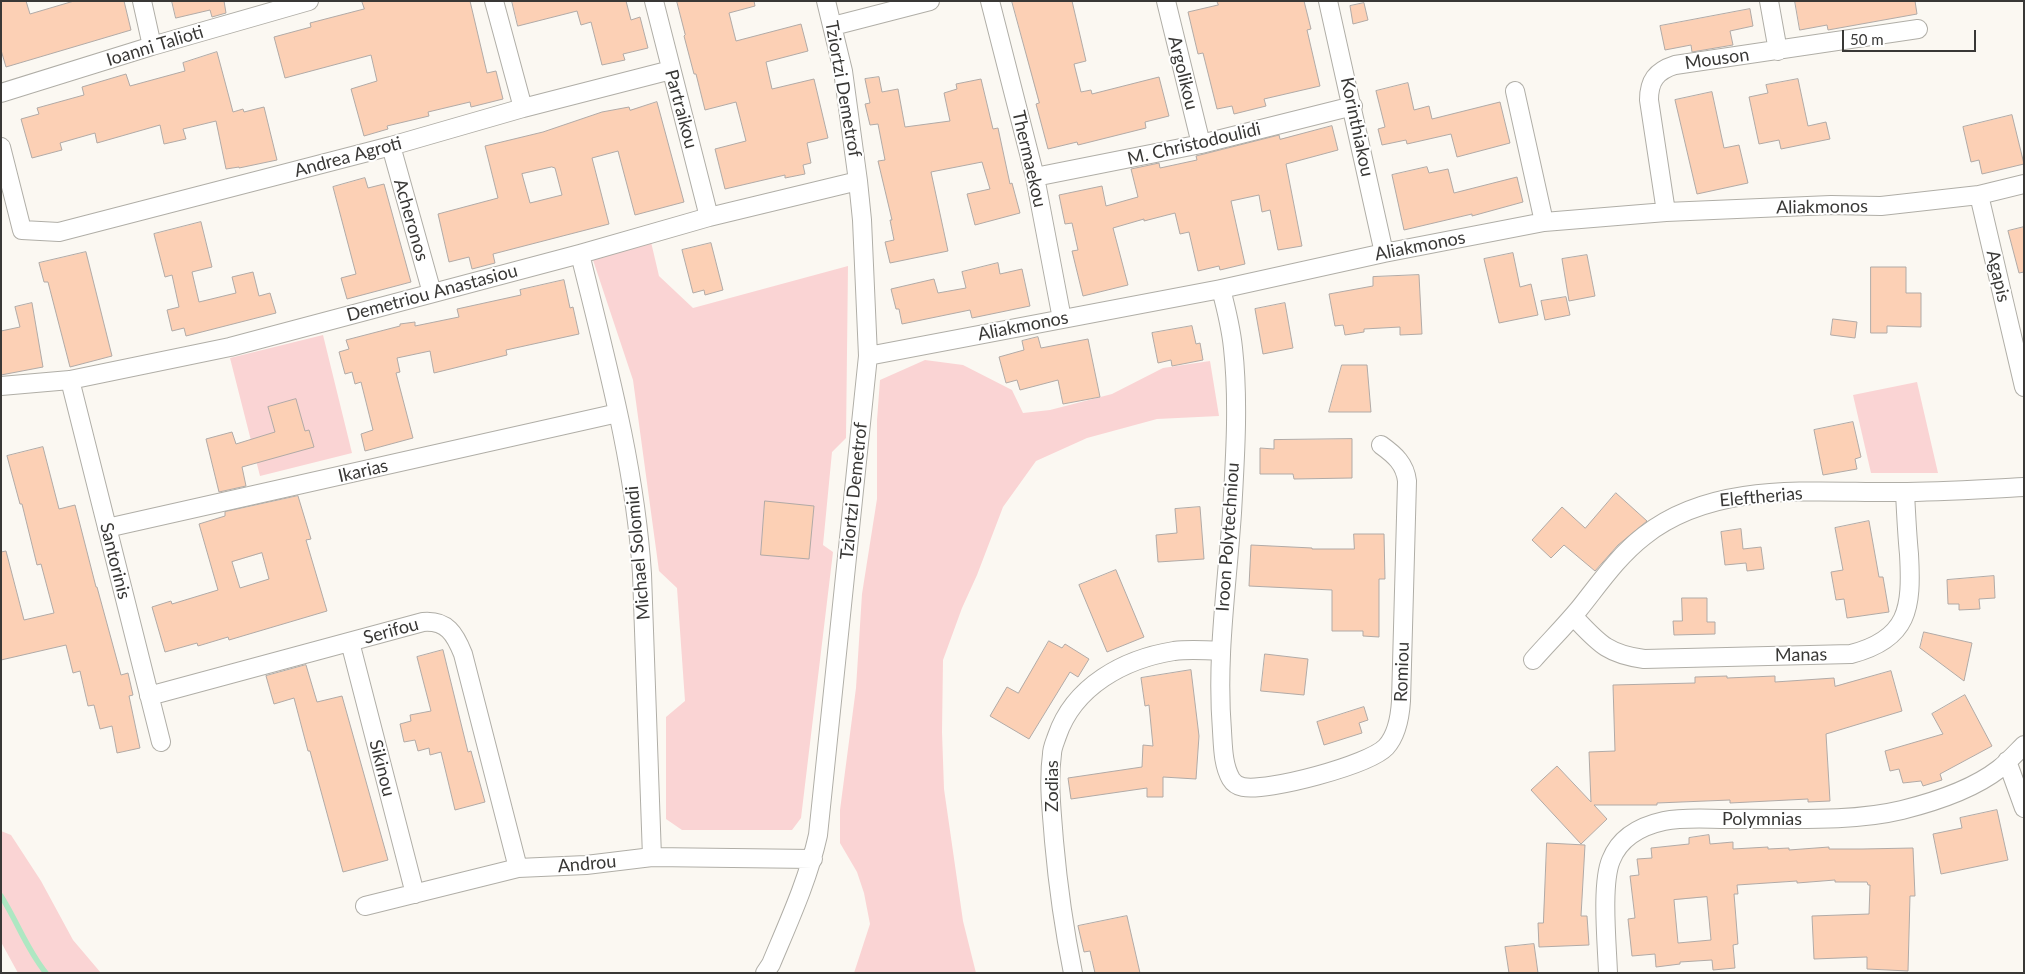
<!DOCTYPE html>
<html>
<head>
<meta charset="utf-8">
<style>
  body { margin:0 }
  #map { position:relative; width:2025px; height:974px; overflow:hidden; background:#fbf8f2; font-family:Lato,sans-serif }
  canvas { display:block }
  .frame { position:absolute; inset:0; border:2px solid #393836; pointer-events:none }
  .scale { position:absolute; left:1842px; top:30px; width:134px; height:22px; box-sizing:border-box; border:2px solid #393836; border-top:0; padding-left:6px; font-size:15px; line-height:18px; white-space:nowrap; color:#393836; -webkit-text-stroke:4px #fff; paint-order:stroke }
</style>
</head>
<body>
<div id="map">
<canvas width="2025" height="974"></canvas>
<div class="frame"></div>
<div class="scale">50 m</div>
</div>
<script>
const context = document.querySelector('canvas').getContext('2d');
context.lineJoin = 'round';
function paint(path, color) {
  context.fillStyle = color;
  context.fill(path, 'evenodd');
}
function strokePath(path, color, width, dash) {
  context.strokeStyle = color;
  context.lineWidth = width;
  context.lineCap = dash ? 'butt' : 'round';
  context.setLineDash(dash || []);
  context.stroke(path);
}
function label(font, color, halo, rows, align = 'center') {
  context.font = font + ' Lato,sans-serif';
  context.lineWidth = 4;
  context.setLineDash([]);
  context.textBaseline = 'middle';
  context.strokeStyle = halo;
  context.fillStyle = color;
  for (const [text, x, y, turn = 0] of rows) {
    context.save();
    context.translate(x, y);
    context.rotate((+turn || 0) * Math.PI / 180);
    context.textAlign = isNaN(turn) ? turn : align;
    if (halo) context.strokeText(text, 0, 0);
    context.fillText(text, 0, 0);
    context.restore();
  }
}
paint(new Path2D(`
  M651,242L659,276L693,308L848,266L846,438L832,452L823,545L833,552L801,818L792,830H682L666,819V717L685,701L677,588L659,571L633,380L593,260Z
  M323,335L352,453L260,476L230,358Z
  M925,360L963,365L1012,390L1023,413L1050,410L1112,394L1163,368L1210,361L1219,416L1157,419L1087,438L1036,461L1003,507L977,575L962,608L943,660L942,732L944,789L963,921L976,973H854L870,924L864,893L857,872L840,843V810L856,688L862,594L877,499V420L880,380Z
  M1917,382L1938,473H1871L1853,395Z
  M1,831L11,835L41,881L73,940L101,973H18L1,942Z`), '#fad4d4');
strokePath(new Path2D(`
  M1,896C17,921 27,950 46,973`), '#aee7c2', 5.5);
const building = new Path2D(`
  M1,1H26L30,14L74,1H124L131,30L6,67L1,50Z
  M172,1H224L226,13L212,17L210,10L176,18Z
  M362,1H470L487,73L496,71L503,99L471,107L470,102L428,112L429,116L387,126L388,129L364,136L351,89L377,81L371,55L285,78L274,37L311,27L310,23L364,9Z
  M512,1H626L631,20L640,17L648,48L623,54L625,60L602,65L591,22L581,25L577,11L518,26Z
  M677,1H754L755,6L729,13L736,41L801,24L808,51L766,62L772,89L814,79L828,138L807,143L811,163L803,165L805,174L785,178V175L725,189L715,149L746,141L736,102L705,110L696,74H694L684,36L685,35Z
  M1012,1H1072L1086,61L1074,64L1081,92L1091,90L1092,94L1159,77L1169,116L1145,122L1146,128L1078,145L1077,142L1048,149L1036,104L1039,103Z
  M1217,1H1304L1311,29L1307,30L1320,86L1264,99L1266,106L1234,114L1232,106L1217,109L1203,53L1198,54L1188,12L1218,5Z
  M1795,1H1915L1917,14L1828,30L1827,25L1800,30Z
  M1364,3L1368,20L1353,24L1350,6Z
  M1750,9L1753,26L1730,31L1733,45L1692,52L1691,45L1665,50L1660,26Z
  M217,52L233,112L243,109L244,112L264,107L277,160L239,168V167L226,169L216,121L183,129L186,139L164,144L160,125L97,143L95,133L60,143L62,150L32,158L21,119L39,114L37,108L84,95L82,87L126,74L130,86L185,71L183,63Z
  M879,77L882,92L898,89L905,127L950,121L944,93L957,89L956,84L981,79L993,129L998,128L1010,184L1012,183L1020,213L975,225L967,194L990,189L982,162L931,172L948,251L890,263L885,242L894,240L890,220H892L878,161L885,160L878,124L870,125L865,104L870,103L865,79Z
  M1798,79L1808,126L1826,122L1830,139L1781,149L1779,140L1759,144L1749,97L1768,93L1766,85Z
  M1408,83L1414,110L1429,106L1432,119L1500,102L1510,143L1457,157L1451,134L1407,144L1406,140L1382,145L1378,129L1385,127L1376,91Z
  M1712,92L1724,148L1739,145L1748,183L1697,194L1675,100Z
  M657,102L684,202L635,215L618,151L592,158L609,224L493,254L495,263L472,269L469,257L449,262L438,214L498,198L485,146L543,132L602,112L629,107L630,110ZM552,167L555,168L562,195L530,203L522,174Z
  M2012,115L2024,164L1982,174L1979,160L1971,162L1963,127Z
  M1332,126L1338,150L1286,164L1302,246L1278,250L1270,210L1262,212L1259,195L1231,201L1245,264L1220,270L1219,266L1198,271L1189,232L1180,234L1175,213L1144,221V219L1113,228L1128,285L1083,296L1072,251L1078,250L1072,223L1065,224L1059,195L1102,186L1106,206L1138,197L1131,169L1159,163L1160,168L1197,160L1196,156L1279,135L1280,139Z
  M1427,167L1429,173L1448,169L1454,193L1517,177L1523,202L1472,216V214L1404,230L1392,175Z
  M365,178L368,188L384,184L411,282L347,299L341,278L356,274L333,187Z
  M201,222L212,267L192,272L199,302L236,293L232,277L253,272L259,296L270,293L276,313L186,336L184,328L172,331L167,310L179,307L172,275L165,277L154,234Z
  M2024,227V272L2019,273L2008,231Z
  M711,243L723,290L705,295L704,290L693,293L682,250Z
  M86,252L112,356L70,367L48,282H44L39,263Z
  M1513,253L1520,287L1531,284L1538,315L1499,323L1484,259Z
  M1587,255L1595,296L1569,301L1562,259Z
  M998,263L1000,274L1022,269L1030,306L972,318L970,310L902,324L899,309H896L891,289L934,279L938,293L966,288L962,272Z
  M1871,267H1906V293H1921V327L1887,326V333H1871Z
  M1419,275L1422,334L1400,335V327L1364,329V332L1345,335L1343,325L1335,326L1329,294L1373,286V277Z
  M564,280L570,308L573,307L579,334L506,350L507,355L434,373L430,351L397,358L400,372L396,373L413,438L365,451L361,434L373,430L361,382L355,384L352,372L345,374L339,352L349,349L346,340L400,326V324L415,322V326L459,317L457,309L521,295L520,290Z
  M1566,297L1570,315L1545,320L1541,301Z
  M32,303L43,367L1,375V331L20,327L15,307Z
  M1285,303L1293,348L1263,354L1255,309Z
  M1833,319L1857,322L1855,338L1831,335Z
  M1192,326L1196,344L1200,343L1203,360L1172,366L1171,360L1158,363L1152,333Z
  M1038,337L1041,348L1088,339L1100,397L1063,404L1058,380L1020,390L1017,380L1006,383L999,357L1024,350L1022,341Z
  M1342,365H1367L1371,412H1329Z
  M296,399L305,431L309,430L314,447L242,467L246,486L219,492L206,439L232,432L236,444L275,432L268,407Z
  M1853,422L1861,457L1855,459L1857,469L1823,475L1814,430Z
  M1352,439V478L1294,479L1293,474H1260V448L1274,449V440Z
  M43,447L59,509L75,505L96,587H97L121,675L128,673L133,695L129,696L140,748L117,753L112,726L100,729L94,705L88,706L80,671L73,673L66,645L1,660V552L6,551L24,620L54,613L41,564L37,565L22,504H20L7,456Z
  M1616,493L1647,521L1618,545L1595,571L1564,545L1551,558L1532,540L1562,507L1585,528Z
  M298,496L311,539L306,540L327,611L229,640L228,637L198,646L197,643L165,652L152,607L171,601L172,604L218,590L199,524L225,516V512ZM262,553L269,579L240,588L232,562Z
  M765,501L814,506L809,559L761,555Z
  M1200,507L1204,559L1158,562L1156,535L1177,533L1175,509Z
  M1869,521L1879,577H1883L1889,612L1847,618L1844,599L1836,600L1831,572L1843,570L1835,528Z
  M1741,529L1743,549L1761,547L1764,569L1747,571L1746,563L1725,565L1721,532Z
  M1354,534H1384L1385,579H1379V637L1363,636V631H1332V590L1249,586L1251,545L1312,548V549H1354Z
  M1116,570L1144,637L1107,652L1079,585Z
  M1994,576L1995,598L1979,599L1980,609L1959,610V604H1948L1947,580Z
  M1682,598H1707V622H1715V634L1674,635L1673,621H1682Z
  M1924,632L1972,643L1964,681L1920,648Z
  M1049,641L1062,648L1065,644L1089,659L1078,677L1070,672L1029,739L990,716L1007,687L1018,693Z
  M443,650L468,752L471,751L485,802L455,810L441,752L430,755L429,748L418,751L415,740L404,742L400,724L411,721L410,715L431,711L417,657Z
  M1265,654L1308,659L1304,695L1261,691Z
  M306,665L317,702L342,696L388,860L343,872L310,751H308L294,698L274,704L266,676Z
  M1191,670L1199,736L1196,779L1163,777V797H1147V788L1071,799L1068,778L1142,767L1143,745L1153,746L1149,705L1145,706L1141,678Z
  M1891,671L1902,711L1826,734L1830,801L1808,802V799L1730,803V800L1657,803V805H1594L1607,819L1581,844L1531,790L1557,766L1591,802L1589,752L1615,751L1613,685L1695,683V677L1727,676V678L1775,676V682L1834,678L1835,686Z
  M1965,695L1992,746L1940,774L1942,780L1923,786L1921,781L1903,783L1899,769L1890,771L1885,751L1943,734L1932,714Z
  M1364,707L1368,720L1359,723L1362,733L1324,745L1317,722Z
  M1997,810L2008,860L1941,874L1933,834L1962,828L1960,818Z
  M1709,835L1710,844L1733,842V849L1768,847V849L1789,848V850L1829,847V849H1862L1913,848L1915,896H1910L1908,971L1867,969V957L1814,959L1812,916L1869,914L1870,885H1868L1867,882H1835V880L1797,883V881L1737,885L1738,894H1734L1738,944L1733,945L1735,968L1713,970L1712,960L1680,962V964L1656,967L1655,954L1632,956L1628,919L1635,918L1630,876L1639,875L1637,859L1652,858L1651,848L1689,844V838ZM1707,897L1711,940L1678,943L1674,900Z
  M1547,843L1585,845L1581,916H1587L1589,945L1539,947L1538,923H1543Z
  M1127,916L1140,973H1095L1090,951L1084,952L1078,926Z
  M1534,944L1538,973H1509L1505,947Z`);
paint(building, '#fcd0b5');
strokePath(building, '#b1aaa6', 1);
const minor = new Path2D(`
  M142,1L152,46
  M494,1L523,108
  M654,1L709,217
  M990,1L1035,177L1062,319
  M1166,1L1201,144
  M1328,1L1384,253
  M1769,1L1778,51
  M833,26L930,1
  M1515,91L1544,222
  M1,93L152,46L309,1
  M391,146L432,293
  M1,147L22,230L59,232L391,146L523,108L671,70
  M1035,177L1201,144L1353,106
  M1979,195L2024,387
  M1666,212L1649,100C1649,81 1656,71 1675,65L1918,29
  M580,254C606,360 635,465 642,574L652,857
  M1221,289C1226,308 1231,328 1233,348C1239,402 1235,459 1232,513C1227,587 1216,657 1222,731C1223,747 1223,765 1231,779C1234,784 1238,786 1243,787C1267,792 1369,765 1386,747C1397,735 1400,717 1401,701L1407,481C1405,464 1395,455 1381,445
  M868,356L1221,289L1384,253L1544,222L1666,212L1831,205L1881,206L1979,195L2024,184
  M70,380L161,742
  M1,386L70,380L230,347L580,254L709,217L858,181
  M107,528L618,413
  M1573,616C1598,642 1606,654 1644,659L1851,654C1909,639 1912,608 1909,554C1907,534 1906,513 1905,492
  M350,642L415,894
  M1533,660C1548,643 1564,627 1579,609C1599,584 1618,556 1644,536C1715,480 1814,493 1899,492C1941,492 1982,489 2024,487
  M149,696L423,622C447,620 455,634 463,654L518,868
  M2007,761L2024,808
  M365,906L518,868L586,865L652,857L813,859
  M765,973L771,964C789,921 808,880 818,835L868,356L862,220L858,181L843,71L826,1
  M1073,973C1064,929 1058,886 1054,841C1052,813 1048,783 1052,754C1052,748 1055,742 1057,736C1074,686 1124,659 1174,651C1189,649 1205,650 1220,651
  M1608,973C1607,944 1601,884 1611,860C1620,837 1641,826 1664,821C1684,817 1707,819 1728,819C1784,818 1848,823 1902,810C1934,802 1972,790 1999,769C2008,762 2016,753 2024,745`);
strokePath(minor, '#b0aea7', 20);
strokePath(minor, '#fff', 18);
label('18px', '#393836', '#fff', [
  ["Ioanni Talioti",155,46,-17],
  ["Mouson",1717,59,-8],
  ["Argolikou",1183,73,76],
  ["Tziortzi Demetrof",843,89,80],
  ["Partraikou",681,109,75],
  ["Korinthiakou",1357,127,78],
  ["M. Christodoulidi",1194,144,-13],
  ["Andrea Agroti",348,157,-15],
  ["Thermaekou",1029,159,77],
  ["Aliakmonos",1822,207,-1],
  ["Acheronos",411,220,74],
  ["Aliakmonos",1420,246,-11],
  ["Agapis",1998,276,77],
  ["Demetriou Anastasiou",432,293,-15],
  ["Aliakmonos",1023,326,-11],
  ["Ikarias",363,471,-13],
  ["Tziortzi Demetrof",854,491,-84],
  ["Eleftherias",1761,497,-5],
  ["Iroon Polytechniou",1228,537,-86],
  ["Michael Solomidi",638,553,-95],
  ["Santorinis",115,561,76],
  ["Serifou",391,631,-15],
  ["Manas",1801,655,-1],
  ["Romiou",1402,672,-88],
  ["Sikinou",382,768,76],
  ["Zodias",1052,786,-90],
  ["Polymnias",1762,819],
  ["Androu",587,864,-5]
]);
</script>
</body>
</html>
